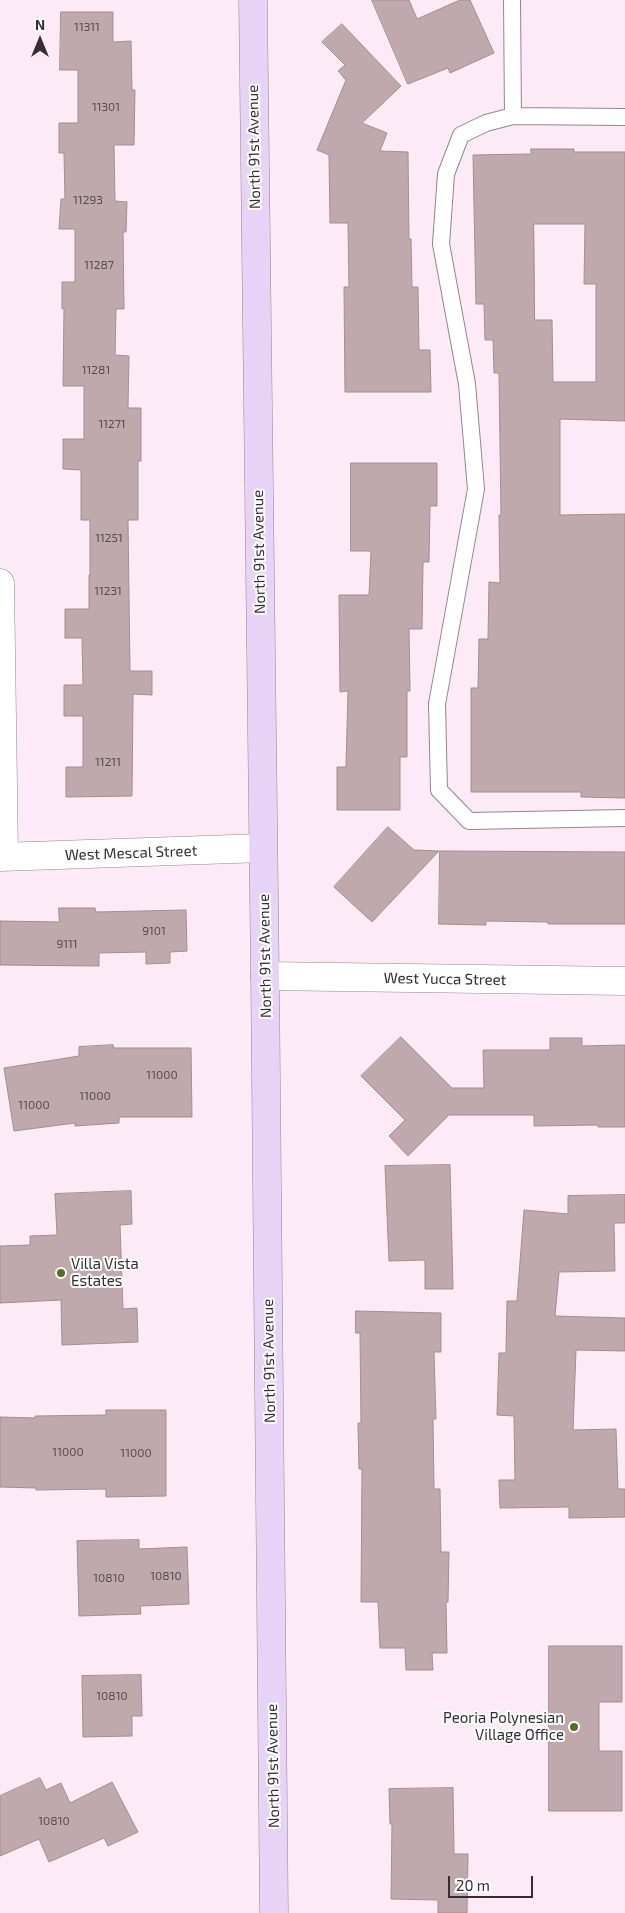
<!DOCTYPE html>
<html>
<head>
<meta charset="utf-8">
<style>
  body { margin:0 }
  #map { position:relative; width:625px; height:1913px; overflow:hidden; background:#fdeaf7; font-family:"Exo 2",sans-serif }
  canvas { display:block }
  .north { position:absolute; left:15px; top:15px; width:50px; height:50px; -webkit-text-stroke:4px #fff; paint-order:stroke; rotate:0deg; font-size:14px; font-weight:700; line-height:20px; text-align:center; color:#342d32 }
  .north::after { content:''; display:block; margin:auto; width:18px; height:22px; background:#342d32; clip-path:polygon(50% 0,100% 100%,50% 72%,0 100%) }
  .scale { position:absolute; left:448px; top:1876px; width:85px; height:22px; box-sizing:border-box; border:2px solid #342d32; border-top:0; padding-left:6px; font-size:15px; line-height:18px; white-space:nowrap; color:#342d32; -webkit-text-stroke:4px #fff; paint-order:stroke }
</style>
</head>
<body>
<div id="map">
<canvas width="625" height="1913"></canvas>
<div class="north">N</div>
<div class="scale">20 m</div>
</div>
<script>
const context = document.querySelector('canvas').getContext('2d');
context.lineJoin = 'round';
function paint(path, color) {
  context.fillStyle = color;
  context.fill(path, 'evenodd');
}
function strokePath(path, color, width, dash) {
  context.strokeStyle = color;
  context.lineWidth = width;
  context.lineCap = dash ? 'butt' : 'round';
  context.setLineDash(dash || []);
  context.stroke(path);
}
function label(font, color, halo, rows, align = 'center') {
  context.font = font + ' "Exo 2",sans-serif';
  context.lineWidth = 4;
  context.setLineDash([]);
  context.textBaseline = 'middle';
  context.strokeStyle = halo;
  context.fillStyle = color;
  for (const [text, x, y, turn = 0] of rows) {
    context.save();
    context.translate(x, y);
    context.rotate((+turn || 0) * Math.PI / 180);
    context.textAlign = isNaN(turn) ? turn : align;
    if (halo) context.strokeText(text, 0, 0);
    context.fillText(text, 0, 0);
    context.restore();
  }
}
const building = new Path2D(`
  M372,0H409L417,19L460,0H470L494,53L450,73L448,68L408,84Z
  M61,12H113V42L131,41L132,90H135L134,145H114L115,201L127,202L126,232H123L124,309H116L115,355L129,356L128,408H141V461H138V520H128L130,671H152V695L133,694L132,796L66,797V767H83V716H64V685H83L82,638H65V609H89V575H90V520H81V470L63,469V439H84V386H63L64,309H62V282H75V229H59L61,199H65L64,153H59V123H78V70H60Z
  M342,24L401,86L362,123L387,133L380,151L408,152L409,239H411L412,287H418L419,350H430L431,392H345L344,287H349L348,223H330L329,155L317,150L346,80L338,71L345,65L322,42Z
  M531,149H574V152H625V421L560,419V515L625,514V798L581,797V792H471V688H478L479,639H488L489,582L500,583L499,515H501L499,373H494L493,340H485L484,304H476L473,155L531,154ZM534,224H585L584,284H596V382H553L552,320H535Z
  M351,463H437V506H430L429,562H423L422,629H409L410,691H407V757H400V810H337V767H346L348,691L340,692L339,595H369L371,551H351Z
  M388,827L414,850L439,851L372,922L334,887Z
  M440,851L625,852V924H548V922L486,921V925L439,924Z
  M59,908H95L96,912L186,910L187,951L170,952V963L146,964V952L99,953V966L0,965V921L59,922Z
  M401,1037L452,1088H484L483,1050H550V1038H582V1046L625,1045V1127H598V1125L534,1126V1115H449L408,1156L389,1136L405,1120L361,1076Z
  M113,1045L114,1048H191L192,1117H119V1123L75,1126V1123L14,1131L4,1068L79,1056V1047Z
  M450,1165L453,1289H425V1260L389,1261L385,1166Z
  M131,1191L132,1224L120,1225L123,1309L137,1308L138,1342L62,1345L61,1300L0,1303V1246L30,1245V1236L57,1235L55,1194Z
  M625,1195V1223H614L615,1271L559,1272L555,1316L625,1318V1351L576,1350L573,1430L616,1429L618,1489H625V1517L569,1518V1507L500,1508L499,1480H515L514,1416L497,1415L499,1353H506L507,1301H517L524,1210L568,1214V1196Z
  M356,1311L441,1313V1352H434L436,1419H433L434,1489H440L441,1552H449L448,1602H446L447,1653H432L433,1670H406L405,1648H380L378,1602H361L362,1469H359L358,1423H361L360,1333H356Z
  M106,1410H166V1496L106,1497V1489L36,1490V1488L0,1487V1417L35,1418V1416L106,1415Z
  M139,1540V1549L187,1547L189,1604L140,1606L141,1614L79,1616L77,1541Z
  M549,1646H622V1702H599V1751H622V1811H549Z
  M141,1675L142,1716H132V1736L83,1737L82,1676Z
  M40,1778L46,1790L61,1783L70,1803L112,1782L138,1832L108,1846L104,1838L49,1862L39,1839L0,1856V1796Z
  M453,1788L454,1854H468L467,1913H438V1900L391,1899L392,1824H390L389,1789Z`);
paint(building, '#c0a9ad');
strokePath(building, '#a38d90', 1);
const service = new Path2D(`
  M512,0L513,116L486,123L461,135L446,174L441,244L467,384L476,489L437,704L439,790L469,821L625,818
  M513,116L625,117`);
const minor = new Path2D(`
  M0,583L4,856
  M0,857L263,848
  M265,976L625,981`);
const secondary = new Path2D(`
  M253,0L265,976L274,1913`);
strokePath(service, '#968490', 18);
strokePath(minor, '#968490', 29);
strokePath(secondary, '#968490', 29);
strokePath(service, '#fff', 16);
strokePath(minor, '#fff', 28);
strokePath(secondary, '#e6d3f5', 28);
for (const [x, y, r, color] of [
  [61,1273,5,"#567023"],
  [574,1727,5,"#567023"]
]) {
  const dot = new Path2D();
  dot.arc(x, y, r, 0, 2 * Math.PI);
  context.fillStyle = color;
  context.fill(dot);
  strokePath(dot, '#fff', 2);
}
label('12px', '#574c51', null, [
  ["11311",87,27],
  ["11301",106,107],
  ["11293",88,200],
  ["11287",99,265],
  ["11281",96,370],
  ["11271",112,424],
  ["11251",109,538],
  ["11231",108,591],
  ["11211",108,762],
  ["9101",154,931],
  ["9111",67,944],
  ["11000",162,1075],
  ["11000",95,1096],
  ["11000",34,1105],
  ["11000",68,1452],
  ["11000",136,1453],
  ["10810",166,1576],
  ["10810",109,1578],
  ["10810",112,1696],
  ["10810",54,1821]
]);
label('15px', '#342d32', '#fff', [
  ["North 91st Avenue",254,147,-91],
  ["North 91st Avenue",259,552,-91],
  ["West Mescal Street",131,853,-2],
  ["North 91st Avenue",265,956,-91],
  ["West Yucca Street",445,979,1],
  ["North 91st Avenue",269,1361,-91],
  ["North 91st Avenue",273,1766,-91]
]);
label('15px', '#342d32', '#fff', [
  ["Villa Vista",71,1264],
  ["Estates",71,1281],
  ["Peoria Polynesian",564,1718,"right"],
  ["Village Office",564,1735,"right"]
], 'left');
</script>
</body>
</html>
